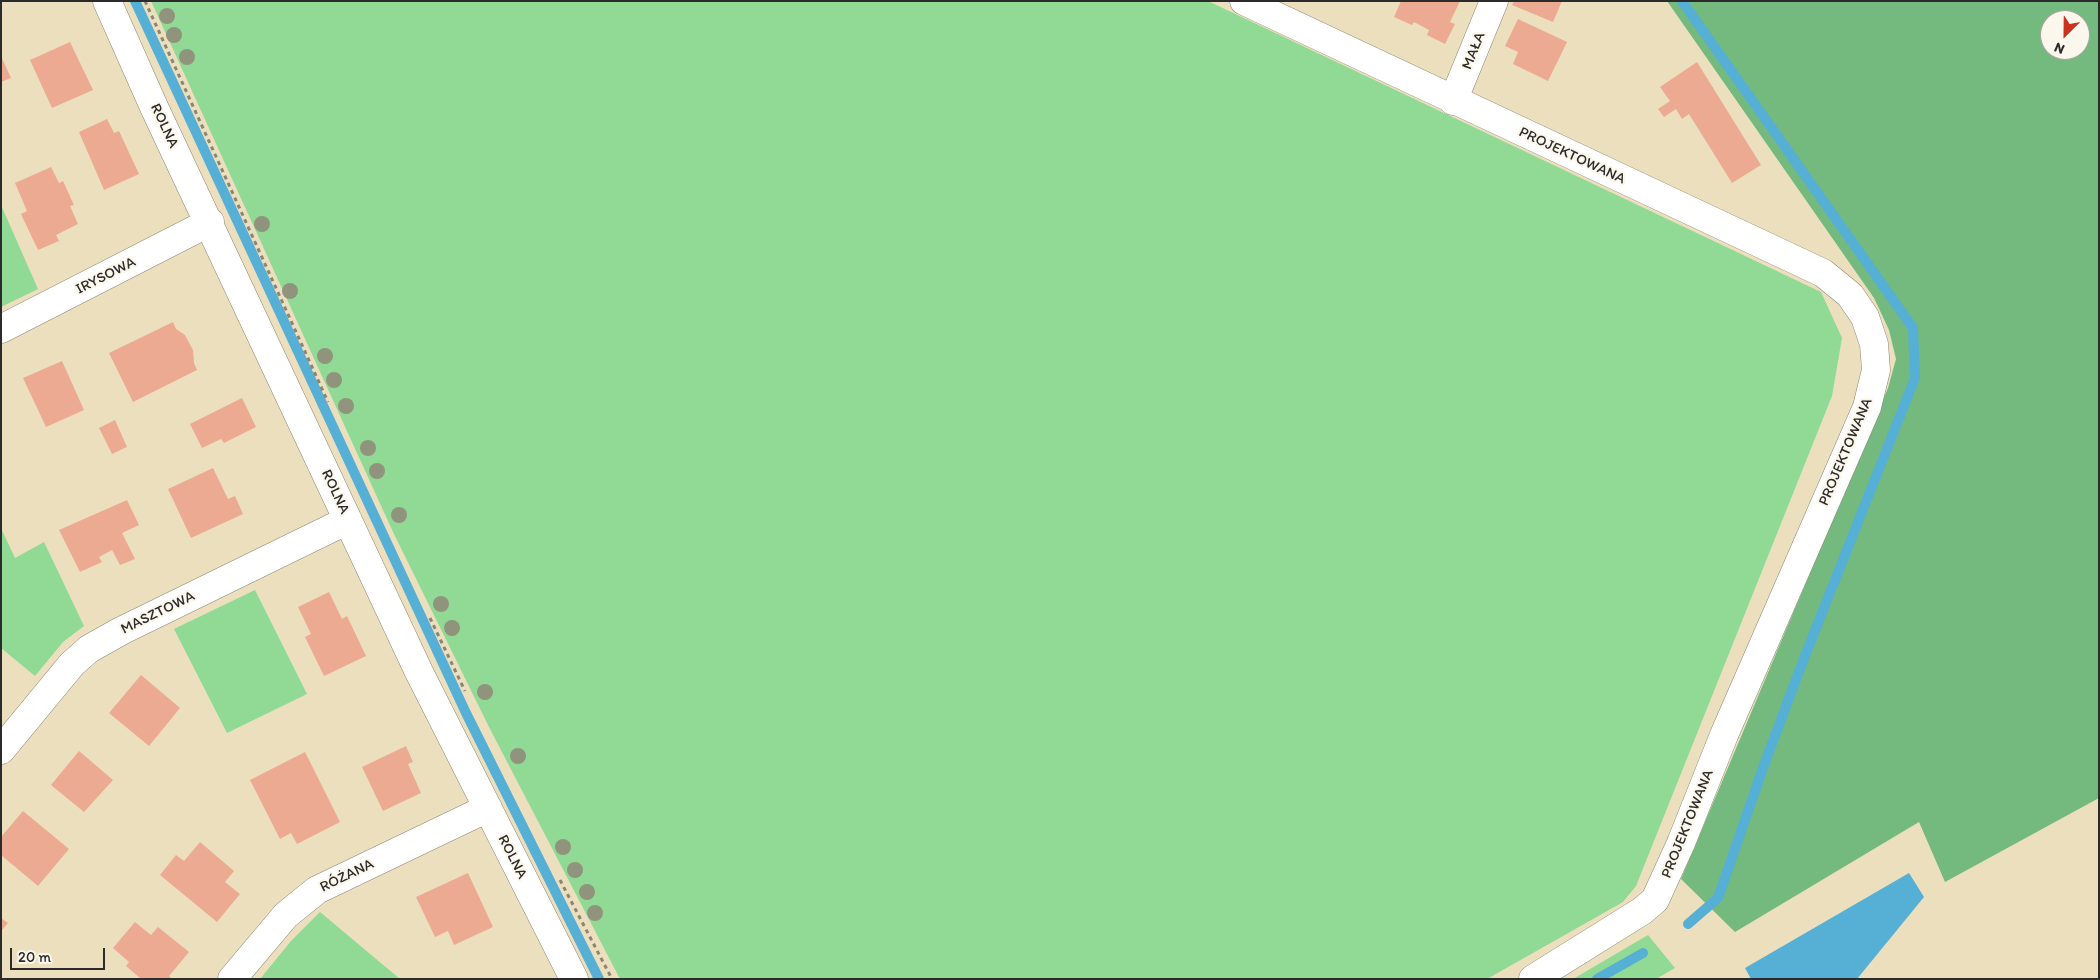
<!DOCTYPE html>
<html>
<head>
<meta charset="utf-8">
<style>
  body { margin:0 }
  #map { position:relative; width:2100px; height:980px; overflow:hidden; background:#ecdfbd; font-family:Itim,sans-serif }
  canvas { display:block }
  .frame { position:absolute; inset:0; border:2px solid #2b2b2b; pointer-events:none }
  .north { position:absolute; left:2040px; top:10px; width:50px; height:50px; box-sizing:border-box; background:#fbf7ec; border:1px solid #a8a59f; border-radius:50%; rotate:203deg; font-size:14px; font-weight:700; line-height:20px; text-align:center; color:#2b2b2b }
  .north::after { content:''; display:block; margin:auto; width:18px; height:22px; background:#c8321e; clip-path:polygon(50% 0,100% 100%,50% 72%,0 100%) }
  .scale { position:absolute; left:10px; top:948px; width:95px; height:22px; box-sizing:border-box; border:2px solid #2b2b2b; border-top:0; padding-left:6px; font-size:15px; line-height:18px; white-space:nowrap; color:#2b2b2b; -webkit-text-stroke:4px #fbf7ec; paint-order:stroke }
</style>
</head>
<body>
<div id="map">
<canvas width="2100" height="980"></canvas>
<div class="frame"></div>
<div class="north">N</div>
<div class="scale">20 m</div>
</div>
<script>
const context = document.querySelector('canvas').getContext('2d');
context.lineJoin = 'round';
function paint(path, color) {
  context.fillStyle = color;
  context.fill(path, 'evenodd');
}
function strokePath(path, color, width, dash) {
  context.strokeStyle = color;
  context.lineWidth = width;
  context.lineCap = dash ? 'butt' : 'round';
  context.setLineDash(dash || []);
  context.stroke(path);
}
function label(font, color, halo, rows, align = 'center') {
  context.font = font + ' Itim,sans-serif';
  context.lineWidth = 4.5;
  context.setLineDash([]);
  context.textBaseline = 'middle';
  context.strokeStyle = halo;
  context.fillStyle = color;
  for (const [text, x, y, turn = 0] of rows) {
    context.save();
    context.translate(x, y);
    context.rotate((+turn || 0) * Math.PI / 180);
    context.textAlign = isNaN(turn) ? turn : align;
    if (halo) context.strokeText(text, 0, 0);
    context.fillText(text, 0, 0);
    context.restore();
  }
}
paint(new Path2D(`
  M151,1H1208L1821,292L1842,338L1832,396L1636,886L1623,902L1487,979H620L490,729L393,532Z
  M1,205L38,289L1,307Z
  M1,528L15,558L44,542L84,626L63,642L35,676L1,648Z
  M255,590L307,694L227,733L174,629Z
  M320,912L400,979H260L291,941Z
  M1648,935L1675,968L1656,979H1573Z`), '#90da96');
paint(new Path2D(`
  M1667,1H2099V798L1945,882L1919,822L1735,932L1681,879L1888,388L1896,359L1889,330L1874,298ZM2050,20H2080V50H2050Z`), '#74ba7f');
paint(new Path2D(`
  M1909,873L1924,897L1857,979H1751L1745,968Z`), '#56afd4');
strokePath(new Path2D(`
  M135,1L466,713L599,979
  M1682,1L1913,328L1915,378L1803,661L1764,765L1718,898L1688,924
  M1597,979L1643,953`), '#56afd4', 10);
paint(new Path2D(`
  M1401,1H1460L1450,22L1455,24L1445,44L1427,35L1429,30L1414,22L1412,25L1394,17Z
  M1514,1H1562L1553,22L1512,5Z
  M1518,19L1567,42L1548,81L1513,64L1518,52L1505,46Z
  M70,42L93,90L52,108L30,60Z
  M1,56L11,78L1,82Z
  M1697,62L1761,165L1732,183L1689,114L1682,119L1676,109L1664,117L1658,109L1670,101L1660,87Z
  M107,119L114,133L119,131L139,174L104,190L79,132Z
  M51,167L59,183L63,181L74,205L70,206L78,224L56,235L59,241L38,250L21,214L27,211L15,183Z
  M173,322L176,329L185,335L193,350L194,363L197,370L133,402L109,353Z
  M62,361L84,410L46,427L23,378Z
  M242,398L256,427L224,443L221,439L202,448L190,424Z
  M115,420L127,447L112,454L99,428Z
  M213,468L228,499L235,496L243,514L191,538L168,489Z
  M127,500L139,525L122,533L135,559L120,565L112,550L99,557L102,562L80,572L59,530Z
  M329,592L342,619L347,616L366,656L324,676L305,637L311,634L298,607Z
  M141,675L180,708L149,746L109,713Z
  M406,746L413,762L408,764L421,793L383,811L362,767Z
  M79,751L113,780L84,812L51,785Z
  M305,752L340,822L297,844L291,833L280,839L250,780Z
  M23,811L69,849L38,886L1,855V837Z
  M200,842L234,871L225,882L240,894L217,922L160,875L176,855L184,861Z
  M468,873L493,927L454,945L448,931L435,937L416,897Z
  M1,918L8,923L1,931Z
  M135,922L151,935L158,927L189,952L169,976L172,979H141L126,966L129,962L113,948Z`), '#ecaa92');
const minor = new Path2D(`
  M107,1L154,107L419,672L574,979
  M1244,1L1823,273L1850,295L1865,317L1874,344L1876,370L1867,407L1724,735L1681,843L1655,900L1642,911L1533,979
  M1453,101L1494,1
  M1,329L210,222
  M1,750L72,664L89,649L121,631L348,520
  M232,979L286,915L317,890L488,808`);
strokePath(minor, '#8c8574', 29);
strokePath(new Path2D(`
  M145,1L328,402
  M430,618L465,691
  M560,880L612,979`), '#8c8574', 3, [4, 4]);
strokePath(minor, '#fff', 28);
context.fillStyle = '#90947c';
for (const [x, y] of [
  [167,16],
  [174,35],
  [187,57],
  [262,224],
  [290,291],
  [325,356],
  [334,380],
  [346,406],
  [368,448],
  [377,471],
  [399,515],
  [441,604],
  [452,628],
  [485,692],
  [518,756],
  [563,847],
  [575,870],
  [587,892],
  [595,913]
]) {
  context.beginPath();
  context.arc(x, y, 8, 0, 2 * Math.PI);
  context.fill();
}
label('15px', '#2b2b2b', '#fbf7ec', [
  ["MAŁA",1474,51,-68],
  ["ROLNA",164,126,65],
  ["PROJEKTOWANA",1572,156,25],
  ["IRYSOWA",106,276,-27],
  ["PROJEKTOWANA",1846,452,-67],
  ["ROLNA",335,492,65],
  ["MASZTOWA",158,613,-26],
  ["PROJEKTOWANA",1688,824,-68],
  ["ROLNA",512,857,63],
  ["RÓŻANA",347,876,-26]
]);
</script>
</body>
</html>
